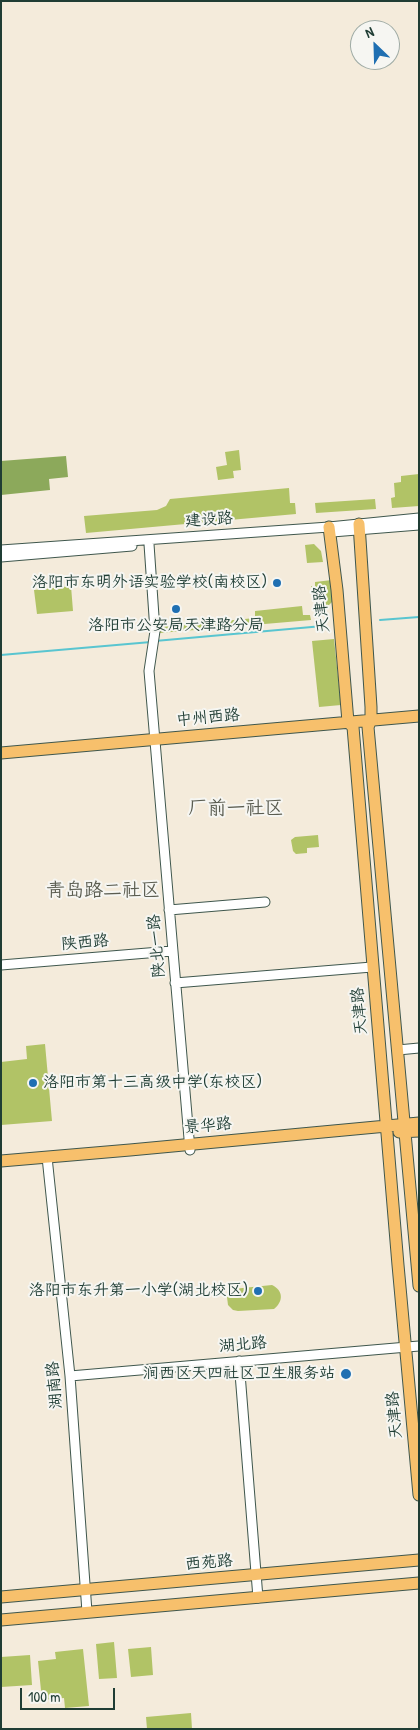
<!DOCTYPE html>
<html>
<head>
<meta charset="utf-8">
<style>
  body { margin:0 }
  #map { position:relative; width:420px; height:1730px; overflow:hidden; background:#f4ebdb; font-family:"Patrick Hand",sans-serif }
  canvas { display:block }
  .frame { position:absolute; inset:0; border:2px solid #1f3d34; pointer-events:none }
  .north { position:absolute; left:350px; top:20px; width:50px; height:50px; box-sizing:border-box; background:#f6f6f2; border:1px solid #a0aca6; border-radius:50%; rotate:336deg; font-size:14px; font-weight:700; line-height:20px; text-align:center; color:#1f3d34 }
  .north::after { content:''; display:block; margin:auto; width:18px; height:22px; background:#1f6fb2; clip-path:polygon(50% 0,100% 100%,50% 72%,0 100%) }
  .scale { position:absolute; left:20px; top:1688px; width:95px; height:22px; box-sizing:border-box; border:2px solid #1f3d34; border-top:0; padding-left:6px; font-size:15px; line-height:18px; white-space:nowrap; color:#1f3d34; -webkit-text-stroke:4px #f6f6f2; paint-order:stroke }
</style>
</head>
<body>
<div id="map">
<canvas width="420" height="1730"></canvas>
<div class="frame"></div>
<div class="north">N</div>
<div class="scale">100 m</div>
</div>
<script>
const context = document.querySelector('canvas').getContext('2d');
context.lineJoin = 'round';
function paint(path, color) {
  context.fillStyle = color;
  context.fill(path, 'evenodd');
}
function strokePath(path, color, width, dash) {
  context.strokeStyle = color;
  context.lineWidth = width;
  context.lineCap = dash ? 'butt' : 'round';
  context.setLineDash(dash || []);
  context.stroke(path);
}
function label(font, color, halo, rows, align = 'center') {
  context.font = font + ' "Patrick Hand","LXGW WenKai TC",sans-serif';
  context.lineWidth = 4;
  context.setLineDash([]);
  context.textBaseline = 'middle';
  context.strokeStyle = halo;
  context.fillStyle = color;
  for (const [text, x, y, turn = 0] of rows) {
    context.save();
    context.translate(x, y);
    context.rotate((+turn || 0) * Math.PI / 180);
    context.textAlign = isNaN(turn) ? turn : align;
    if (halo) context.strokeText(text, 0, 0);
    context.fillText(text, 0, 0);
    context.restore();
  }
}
paint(new Path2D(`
  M239,450L241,470L233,471L234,478L218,480L216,467L227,465L225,452Z
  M419,474V506L392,508L391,498L395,497L394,483L401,482V476Z
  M289,488L290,503H295L296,514L86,533L84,516L157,510L166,506L170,499Z
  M375,499L376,509L316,513L315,503Z
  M314,544L321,551L323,562L307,563L305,545Z
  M332,580V602L324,610L322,600L313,601L311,586H315V582Z
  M71,586L73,611L37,614L34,590Z
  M302,606L303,615H310L311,620L160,633V627L255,618V611Z
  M334,639L341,705L319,707L312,641Z
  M318,835L319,847L307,848V853L296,854L293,851L291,840L295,837Z
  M45,1044L52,1121L1,1125V1062L27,1059L26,1046Z
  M272,1285C283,1290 284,1301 274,1309L238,1311L233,1310L228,1305L227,1297L233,1289Z
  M114,1642L117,1678L99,1679L96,1644Z
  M151,1647L153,1675L131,1677L128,1649Z
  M83,1649L89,1706L65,1708L64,1698L42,1700L38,1661L56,1659L55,1652Z
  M30,1655L32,1685L1,1687V1657Z
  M191,1713L192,1729H147L146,1717Z`), '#b1c366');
paint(new Path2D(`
  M66,456L68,477L49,479L50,490L1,495V461Z`), '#8ca95b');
strokePath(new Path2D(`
  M380,620L419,617
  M155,641L323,626
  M1,655L151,642`), '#59c5d0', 2);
const minor = new Path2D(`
  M332,532L419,525
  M149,544L155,631L149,671L190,1150
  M1,550L329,527L419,518
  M1,557L132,546
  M169,910L265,902
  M1,965L172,951
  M175,983L372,967
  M398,1050L419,1048
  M47,1157L70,1376L87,1612
  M239,1361L258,1598
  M70,1376L419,1346`);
const major = new Path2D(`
  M359,524L371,707V720L368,727L419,1286
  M329,527L337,590L348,722L353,727L398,1265L419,1495
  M1,753L419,716
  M399,1132L419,1131
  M1,1161L130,1150L419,1123
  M1,1597L419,1560
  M1,1620L419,1583`);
strokePath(minor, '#3f574d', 11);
strokePath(major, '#3f574d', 13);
strokePath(minor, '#fff', 9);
strokePath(major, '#f7c06c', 11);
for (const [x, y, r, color] of [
  [277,583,5,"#1f6fb2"],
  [176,609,5,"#1f6fb2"],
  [33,1083,5,"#1f6fb2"],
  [258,1291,5,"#1f6fb2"],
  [346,1374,6,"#1f6fb2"]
]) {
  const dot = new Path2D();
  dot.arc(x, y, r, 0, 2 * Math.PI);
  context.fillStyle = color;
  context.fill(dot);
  strokePath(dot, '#f6f6f2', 2);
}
label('16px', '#1f3d34', '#f6f6f2', [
  ["建设路",209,520,-4],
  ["天津路",322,609,-96],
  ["中州西路",208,718,-5],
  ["陕西路",85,943,-5],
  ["陕北一路",157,946,-95],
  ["天津路",360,1011,-95],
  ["景华路",208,1126,-5],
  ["湖北路",243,1345,-5],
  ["湖南路",55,1385,-95],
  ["天津路",395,1415,-95],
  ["西苑路",209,1563,-5]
]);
label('16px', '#1f3d34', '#f6f6f2', [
  ["洛阳市东明外语实验学校(南校区)",267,583],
  ["洛阳市公安局天津路分局",176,626,"center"],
  ["洛阳市第十三高级中学(东校区)",43,1083,"left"],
  ["洛阳市东升第一小学(湖北校区)",248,1291],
  ["涧西区天四社区卫生服务站",335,1374]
], 'right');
label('19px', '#5b5d51', '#f6f6f2', [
  ["厂前一社区",236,809],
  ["青岛路二社区",103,891]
]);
</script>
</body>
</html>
